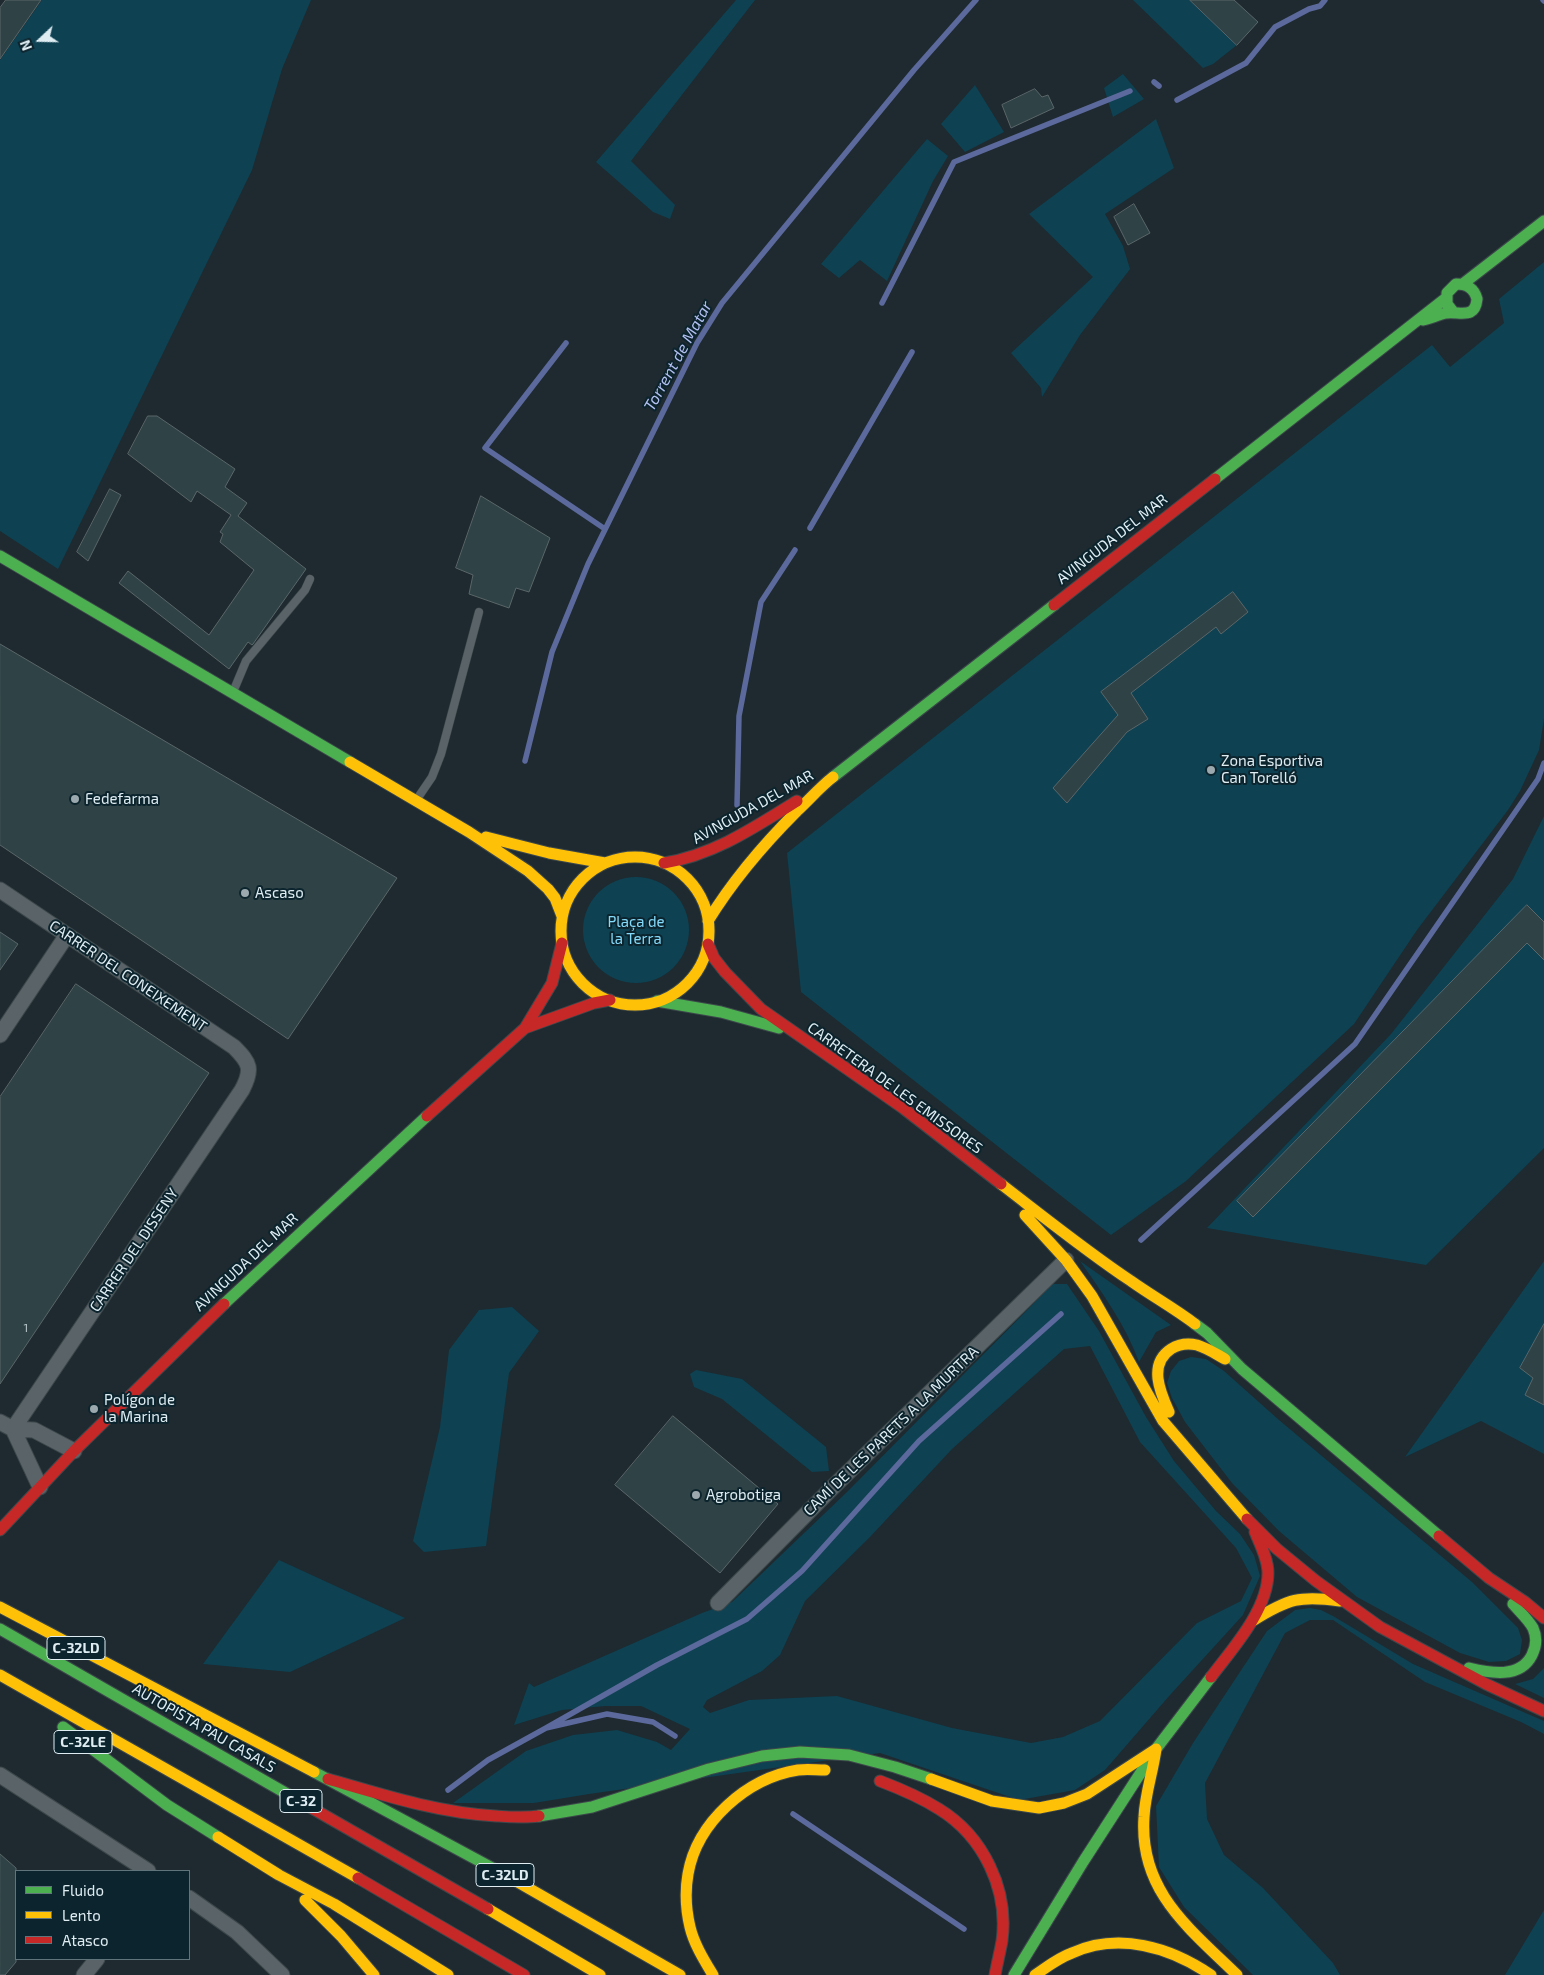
<!DOCTYPE html>
<html>
<head>
<meta charset="utf-8">
<style>
  body { margin:0 }
  #map { position:relative; width:1544px; height:1975px; overflow:hidden; background:#1e2a2f; font-family:"Exo 2",sans-serif }
  canvas { display:block }
  .legend { position:absolute; left:15px; top:1870px; width:175px; height:90px; box-sizing:border-box; background:#0c242d; border:1px solid #60747c; margin:0; padding:6px 9px; list-style:none; font-size:15px; color:#dfedf3 }
  .legend li { display:flex; align-items:center; gap:10px; height:25px }
  .legend b { width:25px; border:1px solid #60747c }
  .north { position:absolute; left:15px; top:15px; width:50px; height:50px; -webkit-text-stroke:4px #0c242d; paint-order:stroke; rotate:249deg; font-size:14px; font-weight:700; line-height:20px; text-align:center; color:#dfedf3 }
  .north::after { content:''; display:block; margin:auto; width:18px; height:22px; background:#dfedf3; clip-path:polygon(50% 0,100% 100%,50% 72%,0 100%) }
</style>
</head>
<body>
<div id="map">
<canvas width="1544" height="1975"></canvas>
<ul class="legend">
<li><b style="height:6px;background:#4caf50"></b>Fluido</li>
<li><b style="height:6px;background:#ffc107"></b>Lento</li>
<li><b style="height:6px;background:#c62828"></b>Atasco</li>
</ul>
<div class="north">N</div>
</div>
<script>
const context = document.querySelector('canvas').getContext('2d');
context.lineJoin = 'round';
function paint(path, color) {
  context.fillStyle = color;
  context.fill(path, 'evenodd');
}
function strokePath(path, color, width, dash) {
  context.strokeStyle = color;
  context.lineWidth = width;
  context.lineCap = dash ? 'butt' : 'round';
  context.setLineDash(dash || []);
  context.stroke(path);
}
function label(font, color, halo, rows, align = 'center') {
  context.font = font + ' "Exo 2",sans-serif';
  context.lineWidth = 4;
  context.setLineDash([]);
  context.textBaseline = 'middle';
  context.strokeStyle = halo;
  context.fillStyle = color;
  for (const [text, x, y, turn = 0] of rows) {
    context.save();
    context.translate(x, y);
    context.rotate((+turn || 0) * Math.PI / 180);
    context.textAlign = isNaN(turn) ? turn : align;
    if (halo) context.strokeText(text, 0, 0);
    context.fillText(text, 0, 0);
    context.restore();
  }
}
paint(new Path2D(`
  M42,0H311L282,69L252,170L58,569L0,531V60Z
  M736,0H755L631,161L675,205L670,219L653,212L596,162Z
  M1133,0H1190L1237,45L1213,64L1203,68Z
  M1123,74L1144,99L1113,117L1104,88Z
  M975,85L1004,132L965,152L941,124Z
  M1156,119L1174,168L1105,214L1123,246L1130,269L1080,335L1042,397L1041,388L1011,353L1093,277L1029,214Z
  M927,139L948,156L933,181L887,281L860,260L839,278L821,264Z
  M1544,262V719L1539,750L1520,791L1508,810L1417,930L1354,1024L1186,1181L1111,1235L801,992L787,853L1432,345L1450,367L1504,323L1499,299Z
  M1544,816V1148L1426,1265L1207,1228L1391,1034L1513,879Z
  M583 930a53 53 0 1 1 106 0a53 53 0 1 1-106 0Z
  M1080,1261L1171,1325L1156,1332L1139,1362C1125,1324 1103,1294 1080,1261Z
  M1544,1261V1454L1481,1421L1405,1457Z
  M1053,1284H1067L1099,1331L1146,1417L1174,1461L1216,1511L1240,1534L1254,1555L1260,1576L1243,1615L1170,1695L1105,1770L1075,1790L1019,1800L880,1753L589,1794L534,1803H453L526,1751L573,1735L617,1730L657,1742L671,1750L690,1729L641,1706H605L562,1710L514,1725L529,1683L534,1687L702,1613L732,1602L847,1492ZM1090,1346L1140,1442L1236,1548L1252,1578L1241,1601L1197,1623L1100,1721L1063,1737L1031,1743L952,1728L837,1696L749,1700L710,1713L703,1707L707,1700L762,1671L780,1655L805,1601L870,1537L952,1449L1064,1349Z
  M512,1307L539,1331L509,1373L486,1546L424,1552L413,1541L440,1427L449,1350L479,1310Z
  M1191,1357L1206,1359L1224,1371L1279,1420L1472,1582L1518,1628L1522,1640L1520,1654L1506,1661L1489,1662L1460,1653L1357,1597L1279,1531L1232,1483L1185,1422L1172,1398L1167,1383L1171,1371L1179,1361Z
  M696,1370L742,1379L826,1447L829,1471L812,1472L722,1399L694,1387L690,1374Z
  M279,1560L405,1618L290,1672L203,1664Z
  M1310,1608L1321,1610L1333,1616L1413,1664L1544,1721V1734L1521,1722L1425,1682L1333,1620H1310L1285,1633L1205,1783L1207,1819L1224,1855L1263,1888L1333,1963L1340,1975H1253L1184,1907L1159,1867L1156,1806L1193,1743L1267,1631L1295,1610Z
  M1544,1668V1698L1515,1684L1533,1679Z
  M1544,1910V1975H1505Z`), '#0e4152');
strokePath(new Path2D(`
  M1543,0L1544,1
  M1154,82L1159,86
  M1177,100L1246,63L1275,27L1309,9L1320,6L1325,0
  M882,303L954,162L1130,91
  M566,343L485,448L605,529
  M810,528L912,352
  M525,761L552,652L588,564L697,343L722,303L914,70L976,0
  M737,805L739,716L761,602L795,550
  M1141,1240L1355,1044L1538,779L1544,763
  M546,1728L657,1665L747,1619L802,1571L919,1441L1061,1314
  M448,1790L488,1760L546,1728L607,1714L653,1722L675,1736
  M793,1814L964,1929`), '#5c699c', 5.5);
const building = new Path2D(`
  M6,0H41L0,59V8Z
  M1190,0H1234L1258,22L1237,45Z
  M1035,89L1042,97L1048,95L1054,108L1011,128L1002,105Z
  M1134,204L1150,233L1128,245L1114,217Z
  M148,416H157L235,469L225,487L247,503L238,516L306,569L253,644L252,645L248,642L229,669L119,583L128,571L209,635L254,570L220,542L223,534L220,532L231,515L197,491L191,502L128,454Z
  M110,489L121,495L88,561L77,552Z
  M481,496L550,538L529,592L516,588L509,608L469,594L473,575L456,568Z
  M1233,592L1248,612L1221,634L1216,627L1131,693L1148,719L1127,732L1067,803L1053,788L1118,715L1101,692Z
  M0,644L397,878L288,1039L0,845Z
  M1527,905L1544,922V960L1527,943L1253,1217L1237,1201Z
  M0,932L18,944L0,970Z
  M76,984L209,1073L0,1384V1097Z
  M1544,1324V1405L1525,1395L1533,1378L1520,1368Z
  M673,1416L778,1504L720,1573L615,1485Z
  M0,1854L16,1868V1962L5,1975H0Z`);
paint(building, '#2f4346');
strokePath(building, '#5b6669', 1);
const lane = new Path2D(`
  M233,692L246,661L305,590L310,579
  M417,799L432,777L441,754L479,612`);
const street = new Path2D(`
  M0,890L234,1047C250,1063 253,1069 242,1090L13,1429
  M0,1035L67,935
  M0,1422L13,1429L34,1430L74,1451
  M13,1429L40,1487
  M718,1603L834,1486L1066,1260
  M0,1775L148,1871
  M189,1898L237,1932L282,1975
  M84,1975L97,1959`);
const fast = new Path2D(`
  M1464,283L1544,221
  M1423,320C1431,318 1438,315 1446,313C1460,311 1475,320 1477,299C1474,288 1467,284 1456,284L1447,293V304L1454,313
  M1215,479L1446,298
  M0,556L350,762
  M833,777L1054,605
  M657,1001L721,1012L779,1028
  M224,1304L427,1116
  M1195,1324L1207,1333L1242,1369L1439,1536
  M0,1629L289,1795
  M1469,1668C1490,1673 1520,1679 1532,1655C1536,1647 1537,1637 1533,1628C1528,1619 1520,1612 1513,1604
  M63,1727L167,1805L218,1837
  M314,1772L509,1877
  M539,1816L592,1807L709,1769L762,1756L800,1752L849,1755L895,1767L931,1779
  M1014,1975L1083,1862L1156,1749L1211,1677`);
const slow = new Path2D(`
  M350,762L469,832L528,871L548,889L555,898L562,916
  M486,837L549,853L605,863
  M561 931a74 74 0 1 1 148 0a74 74 0 1 1-148 0Z
  M708,921C733,880 763,845 797,811C809,800 820,787 833,777
  M1001,1184C1044,1217 1086,1251 1131,1281C1152,1296 1174,1308 1195,1324
  M1025,1215L1066,1260L1092,1296L1163,1421L1247,1519
  M1169,1412C1160,1392 1148,1364 1171,1349C1179,1344 1188,1343 1197,1345C1207,1348 1216,1354 1225,1359
  M0,1607L314,1772
  M1254,1620C1288,1599 1300,1595 1340,1601
  M0,1675L358,1878
  M1156,1749C1153,1772 1145,1794 1144,1817C1139,1891 1189,1928 1237,1975
  M931,1779L992,1801L1039,1808L1064,1803L1087,1794L1156,1749
  M218,1837L279,1875L334,1904L448,1975
  M509,1877L680,1975
  M305,1900L341,1936L374,1975
  M488,1909L600,1975
  M713,1975C704,1960 694,1944 690,1927C686,1910 685,1891 688,1874C697,1822 747,1778 798,1770C807,1769 816,1770 825,1770
  M1035,1975C1047,1967 1058,1958 1072,1953C1119,1932 1170,1947 1211,1975`);
const jam = new Path2D(`
  M1054,605L1215,479
  M664,863C714,855 755,827 797,801
  M708,944L714,958L725,972L761,1009L903,1108L1001,1184
  M525,1028L594,1003L610,1000
  M427,1116L525,1028L552,983L562,943
  M1247,1519L1277,1549L1316,1581L1380,1627L1486,1684L1544,1711
  M0,1530L74,1451L224,1304
  M1439,1536L1489,1578L1525,1602L1544,1618
  M1211,1677C1232,1649 1268,1610 1268,1573C1268,1559 1260,1544 1255,1532
  M328,1779C383,1795 439,1813 496,1816C511,1817 524,1818 539,1816
  M880,1781C901,1789 920,1797 939,1809C983,1836 1009,1889 1002,1941C1000,1952 997,1964 995,1975
  M289,1795L488,1909
  M358,1878L524,1975`);
strokePath(lane, '#3c474b', 9);
strokePath(street, '#3c474b', 17);
strokePath(fast, '#3c474b', 13);
strokePath(slow, '#3c474b', 13);
strokePath(jam, '#3c474b', 13);
strokePath(lane, '#5a6468', 8);
strokePath(street, '#5a6468', 15);
strokePath(fast, '#4caf50', 11);
strokePath(slow, '#ffc107', 11);
strokePath(jam, '#c62828', 11);
for (const [x, y, r, color] of [
  [1211,770,5,"#9ba9ae"],
  [75,799,5,"#9ba9ae"],
  [245,893,5,"#9ba9ae"],
  [94,1409,5,"#9ba9ae"],
  [696,1495,5,"#9ba9ae"]
]) {
  const dot = new Path2D();
  dot.arc(x, y, r, 0, 2 * Math.PI);
  context.fillStyle = color;
  context.fill(dot);
  strokePath(dot, '#0c242d', 2);
}
label('12px', '#b3c2c8', null, [
  ["1",26,1328]
]);
for (const [x, y, w] of [
  [76,1648,58],
  [83,1742,58],
  [301,1801,42],
  [505,1875,58]
]) {
  const box = new Path2D();
  box.roundRect(x - w / 2, y - 11.5, w, 23, 4);
  context.fillStyle = '#0c242d';
  context.fill(box);
  strokePath(box, '#dfedf3', 1);
}
label('bold 14px', '#dfedf3', null, [
  ["C-32LD",76,1648],
  ["C-32LE",83,1742],
  ["C-32",301,1801],
  ["C-32LD",505,1875]
]);
label('15px', '#dfedf3', '#0c242d', [
  ["AVINGUDA DEL MAR",1112,539,-38],
  ["AVINGUDA DEL MAR",753,807,-29],
  ["CARRER DEL CONEIXEMENT",128,976,34],
  ["CARRETERA DE LES EMISSORES",895,1088,36],
  ["CARRER DEL DISSENY",134,1250,-56],
  ["AVINGUDA DEL MAR",246,1262,-43],
  ["CAMÍ DE LES PARETS A LA MURTRA",891,1431,-44],
  ["AUTOPISTA PAU CASALS",204,1728,30]
]);
label('15px', '#dfedf3', '#0c242d', [
  ["Zona Esportiva",1221,761],
  ["Can Torelló",1221,778],
  ["Fedefarma",85,799],
  ["Ascaso",255,893],
  ["Polígon de",104,1400],
  ["la Marina",104,1417],
  ["Agrobotiga",706,1495]
], 'left');
label('15px', '#84dafa', '#0c242d', [
  ["Plaça de",636,922],
  ["la Terra",636,939]
]);
label('italic 16px', '#b3c0f2', '#0c242d', [
  ["Torrent de Matar",678,356,-61]
]);
</script>
</body>
</html>
